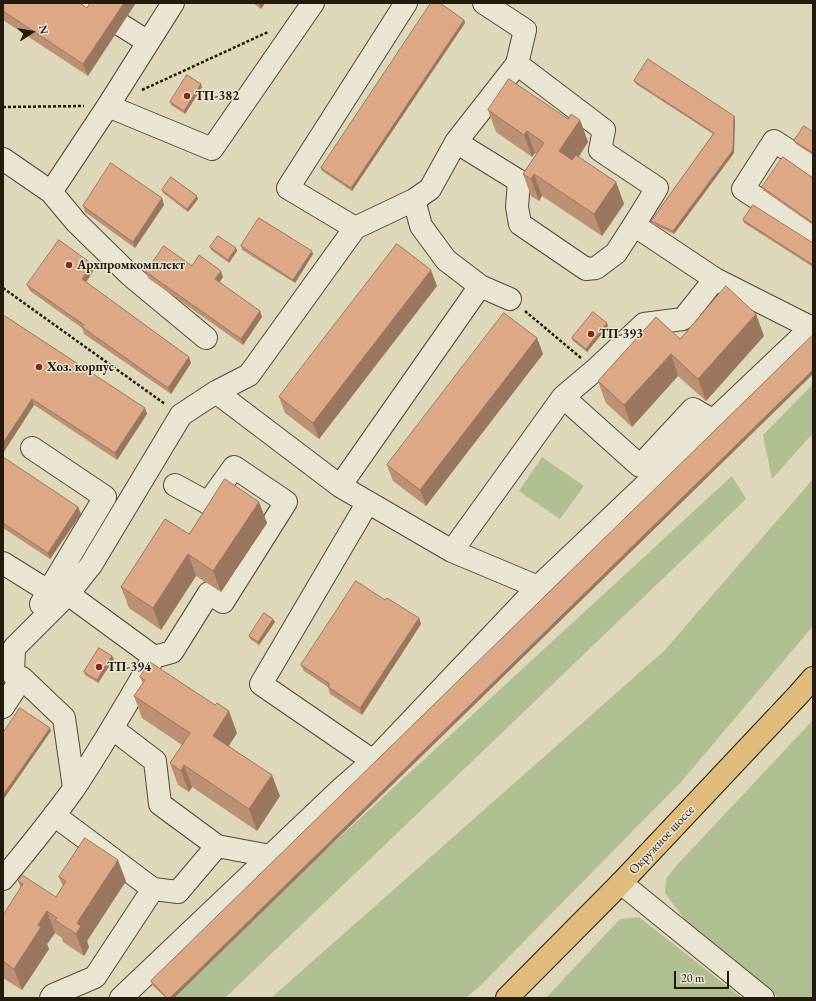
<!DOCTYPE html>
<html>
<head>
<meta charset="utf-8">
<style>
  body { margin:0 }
  #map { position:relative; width:816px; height:1001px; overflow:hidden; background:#dfd7b9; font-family:"EB Garamond",serif }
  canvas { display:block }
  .frame { position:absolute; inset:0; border:4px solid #241a0e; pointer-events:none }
  .north { position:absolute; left:12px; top:12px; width:40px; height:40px; -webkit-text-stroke:3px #eae5d2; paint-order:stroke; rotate:78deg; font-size:11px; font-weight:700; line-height:16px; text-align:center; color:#241a0e }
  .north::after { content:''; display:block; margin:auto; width:14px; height:18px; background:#241a0e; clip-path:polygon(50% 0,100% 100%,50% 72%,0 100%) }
  .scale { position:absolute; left:674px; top:971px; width:55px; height:18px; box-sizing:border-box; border:2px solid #241a0e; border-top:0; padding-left:5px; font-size:12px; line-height:14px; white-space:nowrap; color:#241a0e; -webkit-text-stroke:3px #eae5d2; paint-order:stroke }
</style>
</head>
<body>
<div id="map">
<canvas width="816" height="1001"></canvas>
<div class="frame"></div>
<div class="north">N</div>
<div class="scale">20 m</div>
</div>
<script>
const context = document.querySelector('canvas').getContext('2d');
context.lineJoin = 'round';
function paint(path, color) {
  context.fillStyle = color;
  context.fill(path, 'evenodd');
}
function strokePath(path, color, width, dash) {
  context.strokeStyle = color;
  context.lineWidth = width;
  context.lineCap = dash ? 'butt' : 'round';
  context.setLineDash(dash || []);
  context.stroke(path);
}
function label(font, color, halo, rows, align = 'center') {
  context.font = font + ' "EB Garamond",serif';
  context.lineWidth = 3;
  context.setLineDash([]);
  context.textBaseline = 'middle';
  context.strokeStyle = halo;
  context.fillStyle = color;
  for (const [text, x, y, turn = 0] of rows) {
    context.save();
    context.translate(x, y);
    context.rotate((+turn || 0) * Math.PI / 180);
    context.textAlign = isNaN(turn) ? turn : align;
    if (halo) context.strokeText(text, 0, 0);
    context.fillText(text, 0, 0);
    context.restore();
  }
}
paint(new Path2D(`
  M813,384V433L772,479L763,435Z
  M542,457L584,486L560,519L519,491Z
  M732,476L746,499L225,998H165Z
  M813,479V626L681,782L482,984L466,998H271L665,650Z
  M813,720V998H779L690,926L665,893L666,879L676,866Z
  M639,917L742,998H546L620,919Z`), '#afbf92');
const minor = new Path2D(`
  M86,3L98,10
  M121,25L148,42
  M517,64L604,130L600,150L657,188L634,225L715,279L812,328
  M108,106L212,149L313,3
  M456,142L519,181L517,207L520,224L586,269L596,268L616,253L634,225
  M3,159L51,192L76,222L130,275L206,338
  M813,166L774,141L743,189L813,235
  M51,192L108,106L173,3
  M355,228L288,188L406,3
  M480,286L510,299
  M216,392L340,486L452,551L538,587
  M563,397L640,466L693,409L712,420
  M32,448L105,497L41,604
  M340,486L480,286L446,260L421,226L414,200
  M368,502L261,684L373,761
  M452,551L563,397L595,370L644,324L683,319L715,279
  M3,563L48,591
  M68,594L91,565L181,415L216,392L249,375L355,228L414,200L430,189L456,142L517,64L525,30L484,3
  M154,657L172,652L209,593L223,602L286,502L234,467L208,503L175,485
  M3,707L22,678
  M113,729L155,761L160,804L217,846L270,856
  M3,879C27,850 51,821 73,790C102,747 128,702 154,657L68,594L14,648L13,674L22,678L64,718L74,788
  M621,883L763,998
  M153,889L178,892L217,846
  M51,998L53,995L95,977L153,889L54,815
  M121,998L343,787L373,761L538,587L813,326`);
const major = new Path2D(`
  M507,998L621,883L799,694L813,678`);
strokePath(minor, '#534939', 24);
strokePath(major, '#241a0e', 24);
strokePath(new Path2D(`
  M142,90L268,32
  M3,107L84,106
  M3,288L165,404
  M525,311L581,358`), '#241a0e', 2.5, [3, 2]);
strokePath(minor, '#eae5d2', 22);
strokePath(major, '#e0bc7c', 22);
paint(new Path2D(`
  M3,3H80L88,76L3,20Z
  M253,3H265L261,9Z
  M464,20L465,23L352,191L322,171L321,168Z
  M634,81L735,119L734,153L674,234L652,224L651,221L713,134L636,84Z
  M202,87L185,114L171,105L170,102Z
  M488,110L580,120L588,142L579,157L616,182L624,204L602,236L542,196L539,201L531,196L523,174L536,154L535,153L532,157L496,132Z
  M813,132V155L796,144L794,141Z
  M813,178V225L763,190L762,187Z
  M162,190L198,199L188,212L163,193Z
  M162,198L164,205L135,248L85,212L83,206Z
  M743,220L813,243V267L744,223Z
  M241,246L313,254L295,283L242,250Z
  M210,247L236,248L237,251L229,263L211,250Z
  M192,266L223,277L219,282L260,311L262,317L243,345L148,278L146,272Z
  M94,270L86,282L191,363L171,394L84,334L82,328L30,291L27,285Z
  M437,286L319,439L285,413L279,397Z
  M3,318L147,414L117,460L34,405L3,453Z
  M608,326L587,352L573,341L572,338Z
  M813,335V374L174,998H166L152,985L151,981Z
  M764,336L706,401L678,376L632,427L606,403L598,381L680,339Z
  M537,338L543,354L426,506L393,481L387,465Z
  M3,457L78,507L81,514L50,559L3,528Z
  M259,502L267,523L221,592L196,576L161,630L129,608L121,587L189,534Z
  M385,600L419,618L421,624L362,715L330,694L328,687L304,671L301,665Z
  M273,619L275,622L259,645L250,639L249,636Z
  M114,659L98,683L85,675L84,672Z
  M140,677L237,733L229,746L280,796L257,831L192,787L189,792L178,785L170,763L182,745L142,718L134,696L143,683Z
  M59,877L126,881L87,941L89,947L84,956L63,942L62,938L55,933L47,944L49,949L22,990L3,978V915L21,888L18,881L56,897L63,886Z`), '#be9073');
paint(new Path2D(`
  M124,3H136L88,76L83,64Z
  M259,3H265L261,9Z
  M464,20L465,23L352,191L351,188Z
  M201,84L202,87L185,114L184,111Z
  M734,116L735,119L734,153L674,234L673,231Z
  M580,120L588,142L567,173L559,151Z
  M527,131L535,153L532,157L524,135Z
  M534,174L542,196L539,201L531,179Z
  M616,182L624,204L602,236L594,214Z
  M197,196L198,199L188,212L187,209Z
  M162,198L164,205L135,248L133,242Z
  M236,248L237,251L229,263L228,260Z
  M312,251L313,254L295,283L293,280Z
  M92,264L94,270L84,285L82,279Z
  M431,270L437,286L319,439L313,423Z
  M221,271L223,277L217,286L215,279Z
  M260,311L262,317L243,345L241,339Z
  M756,314L764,336L706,401L698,379Z
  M607,323L608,326L587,352L586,349Z
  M537,338L543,354L426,506L420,490Z
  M671,354L678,376L632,427L624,405Z
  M189,357L191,363L171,394L168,388Z
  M813,370V374L174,998H170Z
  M32,399L34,405L3,453V443Z
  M145,408L147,414L117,460L115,453Z
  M259,502L267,523L221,592L213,571Z
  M78,507L81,514L50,559L48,553Z
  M188,554L196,576L161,630L153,608Z
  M419,618L421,624L362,715L360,708Z
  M273,619L275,622L259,645L258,642Z
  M112,656L114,659L98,683L97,680Z
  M229,711L237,733L221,757L213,736Z
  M50,728L51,731L3,800V795Z
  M184,765L192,787L189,792L181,771Z
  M272,775L280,796L257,831L249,809Z
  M118,860L126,881L87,941L89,947L84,956L76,934L77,923Z
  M47,911L55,933L47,944L49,949L22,990L14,969L38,925Z`), '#9b765e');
const building = new Path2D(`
  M3,3H80L87,8L90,3H124L83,64L3,11Z
  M431,3H440L464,20L351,188L321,168Z
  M648,59L734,116L733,150L673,231L651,221L714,133L634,81Z
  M187,75L201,84L184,111L170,102Z
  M509,79L568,119L571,114L580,120L559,151L572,160L576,155L616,182L594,214L534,174L531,179L523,174L544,143L527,131L524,135L488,110Z
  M804,126L813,132V153L794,141Z
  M783,157L813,178V223L762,187Z
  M111,163L162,198L133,242L83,206Z
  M171,177L197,196L187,209L162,190Z
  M753,205L813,243V265L743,220Z
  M259,218L312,251L293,280L241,246Z
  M218,236L236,248L228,260L210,247Z
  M59,240L92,264L82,279L189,357L168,388L82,327L84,325L27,285Z
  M397,244L431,270L313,423L279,397Z
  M164,246L192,266L199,255L221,271L215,279L260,311L241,339L146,272Z
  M726,286L756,314L698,379L671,354L624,405L598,381L656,317L680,339Z
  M593,312L607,323L586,349L572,338Z
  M504,313L537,338L420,490L387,465Z
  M5,316L145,408L115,453L32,399L3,443V318Z
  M813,335V370L170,998H167L151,981Z
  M3,457L78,507L48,553L3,523Z
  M225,479L259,502L213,571L188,554L153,608L121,587L165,519L189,534Z
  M356,581L385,600L387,598L419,618L360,708L328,687L330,684L301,665Z
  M264,613L273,619L258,642L249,636Z
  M99,648L112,656L97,680L84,672Z
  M150,662L215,705L217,703L229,711L213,736L272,775L249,809L184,765L181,771L170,763L190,733L134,696L145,680L140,677Z
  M20,708L50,728L3,795V733Z
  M85,838L118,860L77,923L81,926L76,934L55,920L57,918L47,911L38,925L41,927L14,969L3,961V915L23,884L18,881L22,875L56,897L66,881L59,877Z`);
paint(building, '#dda886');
strokePath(building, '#9b765e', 1);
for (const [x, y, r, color] of [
  [187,96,4,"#8f2418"],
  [69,265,4,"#8f2418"],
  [591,334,4,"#8f2418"],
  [39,367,4,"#8f2418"],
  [99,667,4,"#8f2418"]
]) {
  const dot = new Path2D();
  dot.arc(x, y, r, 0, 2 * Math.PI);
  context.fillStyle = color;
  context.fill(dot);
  strokePath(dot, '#eae5d2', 1.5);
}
label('bold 13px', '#241a0e', '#eae5d2', [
  ["ТП-382",195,96],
  ["Архпромкомплект",77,265],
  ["ТП-393",599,334],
  ["Хоз. корпус",47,367],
  ["ТП-394",107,667]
], 'left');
label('13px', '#241a0e', '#eae5d2', [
  ["Окружное шоссе",662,840,-47]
]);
</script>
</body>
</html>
